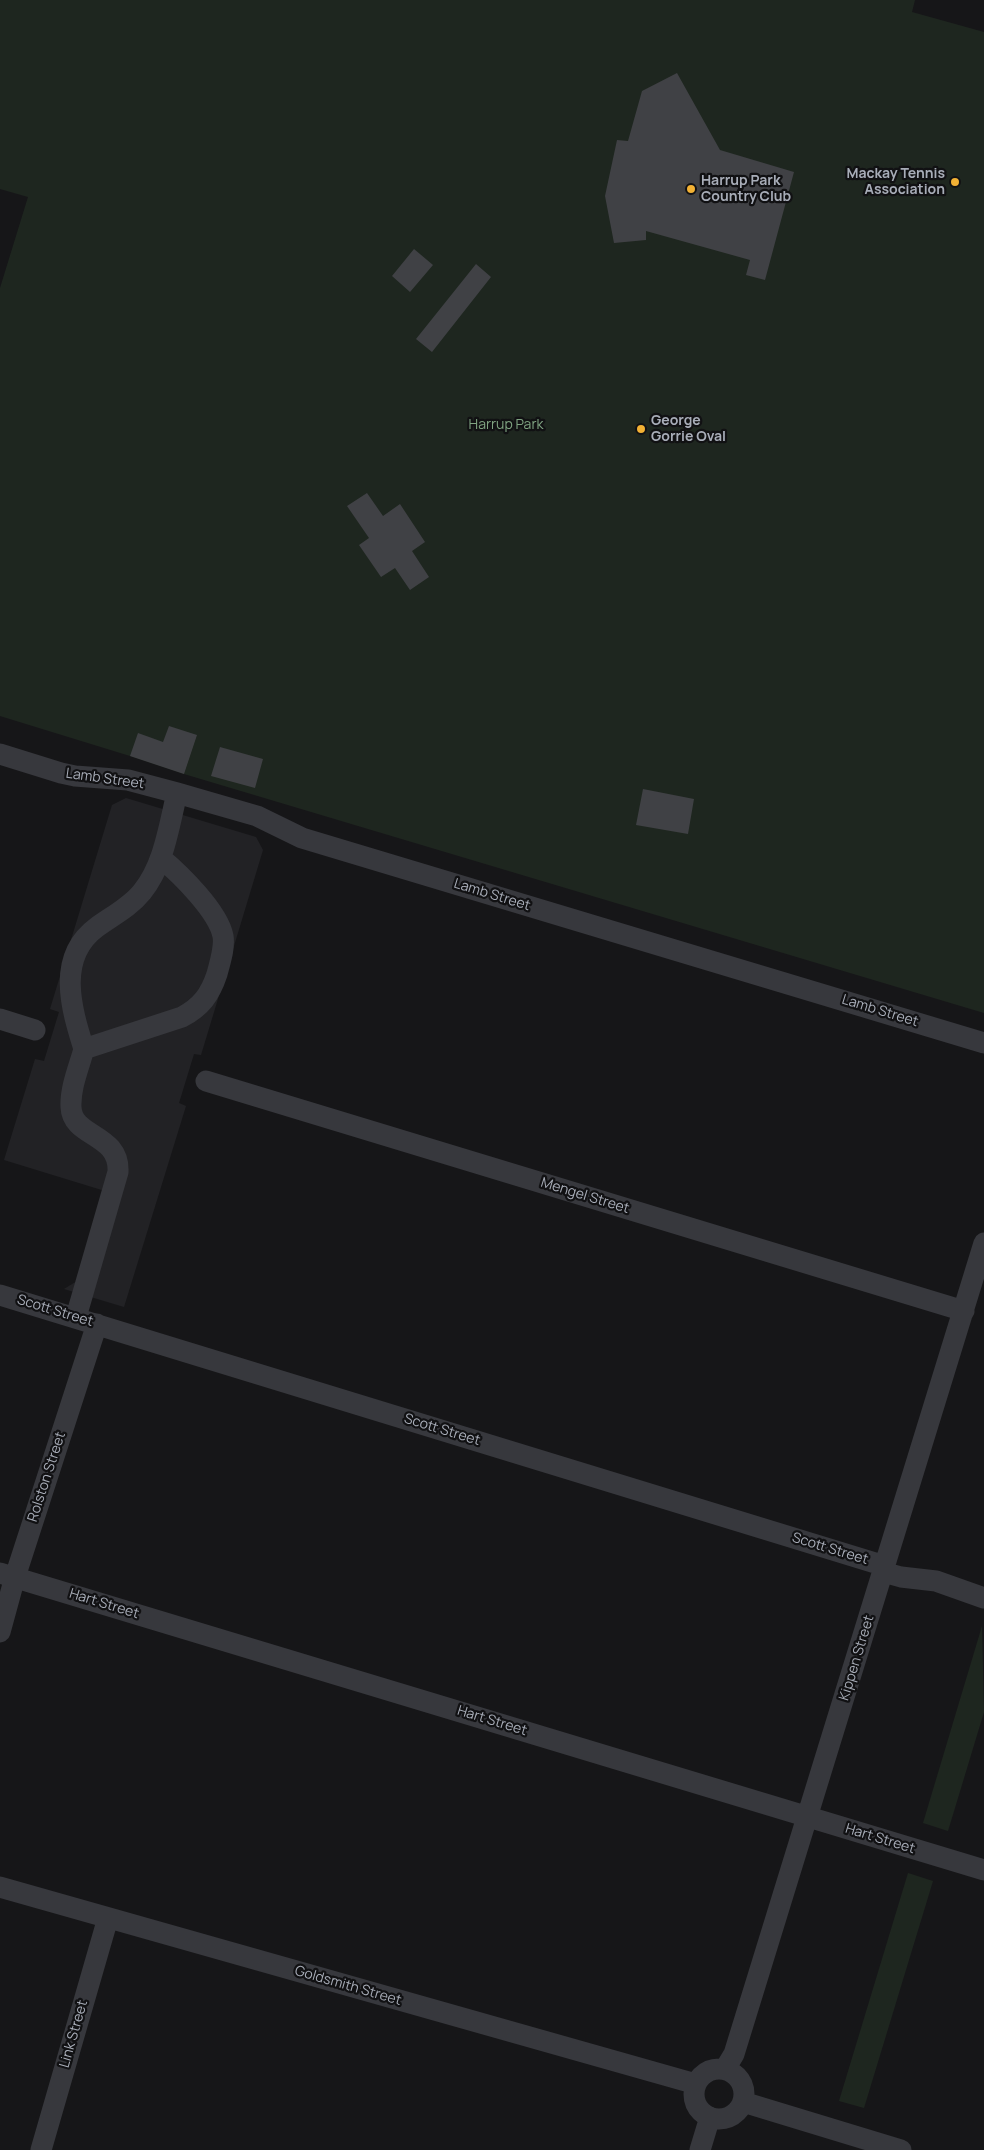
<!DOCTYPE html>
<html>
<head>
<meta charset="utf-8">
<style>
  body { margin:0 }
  canvas { display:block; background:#161618 }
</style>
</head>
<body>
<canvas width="984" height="2150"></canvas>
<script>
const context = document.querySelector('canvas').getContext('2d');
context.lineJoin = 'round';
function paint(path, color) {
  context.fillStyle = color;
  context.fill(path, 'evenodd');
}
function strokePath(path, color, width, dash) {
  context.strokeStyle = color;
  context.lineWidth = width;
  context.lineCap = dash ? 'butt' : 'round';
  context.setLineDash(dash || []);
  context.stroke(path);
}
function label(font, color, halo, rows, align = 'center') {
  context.font = font + ' Manrope,sans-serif';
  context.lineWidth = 4.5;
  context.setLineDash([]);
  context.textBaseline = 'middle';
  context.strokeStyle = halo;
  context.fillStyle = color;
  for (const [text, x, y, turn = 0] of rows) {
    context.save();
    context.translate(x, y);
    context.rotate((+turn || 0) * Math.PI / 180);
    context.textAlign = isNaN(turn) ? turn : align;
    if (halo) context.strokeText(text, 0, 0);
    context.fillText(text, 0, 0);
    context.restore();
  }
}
paint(new Path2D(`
  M126,798L256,837L263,850L201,1055L194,1054L179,1103L186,1106L124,1307L64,1289L77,1281L105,1191L4,1160L35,1059L44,1061L59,1012L50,1009L112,805Z`), '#222225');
paint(new Path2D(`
  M0,0H915L912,12L984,32V1013L184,774L130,756L0,716V288L28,197L0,189Z
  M982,1626L984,1712L948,1831L923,1823Z
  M908,1873L933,1881L864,2108L839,2101Z`), '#1e261f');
paint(new Path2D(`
  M677,73L720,150L794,172L765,280L746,275L750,260L646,231V240L614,243L605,196L617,140L628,141L642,91Z
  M414,249L433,265L410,292L392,276Z
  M476,264L491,277L432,352L416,339Z
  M367,493L383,516L400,504L425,542L412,551L429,577L410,590L395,568L381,577L359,545L369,538L347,506Z
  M169,726L197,735L184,774L130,756L138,733L163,742Z
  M220,747L263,759L255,788L211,776Z
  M643,789L694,799L688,834L636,825Z`), '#404145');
strokePath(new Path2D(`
  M0,754L61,773L75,776L128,780L177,793L257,816L302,838L984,1043
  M161,858C180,874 218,911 223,936C225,948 220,962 217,974C210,995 201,1007 182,1017L84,1049C71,1008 56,957 97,927C112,916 130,907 142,892C164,865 169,826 177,793
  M0,1019L35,1030
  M206,1081L964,1311
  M0,1295L885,1566
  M76,1317L118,1172C120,1133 72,1138 71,1107C70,1088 79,1067 84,1049
  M883,1572L901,1577L936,1581L984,1598
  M0,1573L984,1870
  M0,1632L15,1577L97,1324
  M0,1887L696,2084
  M725,2069L734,2054L984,1243
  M694 2094a25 25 0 1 1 50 0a25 25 0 1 1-50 0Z
  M743,2102L901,2150
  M41,2150L108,1918
  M700,2150L710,2117`), '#37383d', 21);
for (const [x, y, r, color] of [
  [955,182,5,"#f2b134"],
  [691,189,5,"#f2b134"],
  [641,429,5,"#f2b134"]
]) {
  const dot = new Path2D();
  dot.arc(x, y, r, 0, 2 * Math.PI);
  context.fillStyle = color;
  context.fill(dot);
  strokePath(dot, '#111113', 2);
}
label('bold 14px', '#a8adb8', '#111113', [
  ["Mackay Tennis",945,174,"right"],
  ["Association",945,190,"right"],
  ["Harrup Park",701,181],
  ["Country Club",701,197],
  ["George",651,421],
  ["Gorrie Oval",651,437]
], 'left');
label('14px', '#7fa381', '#111113', [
  ["Harrup Park",506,425]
]);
label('14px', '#a8adb8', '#111113', [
  ["Lamb Street",105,779,8],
  ["Lamb Street",492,895,17],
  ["Lamb Street",880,1011,17],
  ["Mengel Street",585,1196,17],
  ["Scott Street",55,1311,17],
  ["Scott Street",442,1430,17],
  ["Rolston Street",47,1477,-72],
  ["Scott Street",830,1549,17],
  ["Hart Street",104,1604,17],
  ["Kippen Street",857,1658,-73],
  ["Hart Street",492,1721,17],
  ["Hart Street",880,1839,17],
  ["Goldsmith Street",348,1986,16],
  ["Link Street",74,2034,-74]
]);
</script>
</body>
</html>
